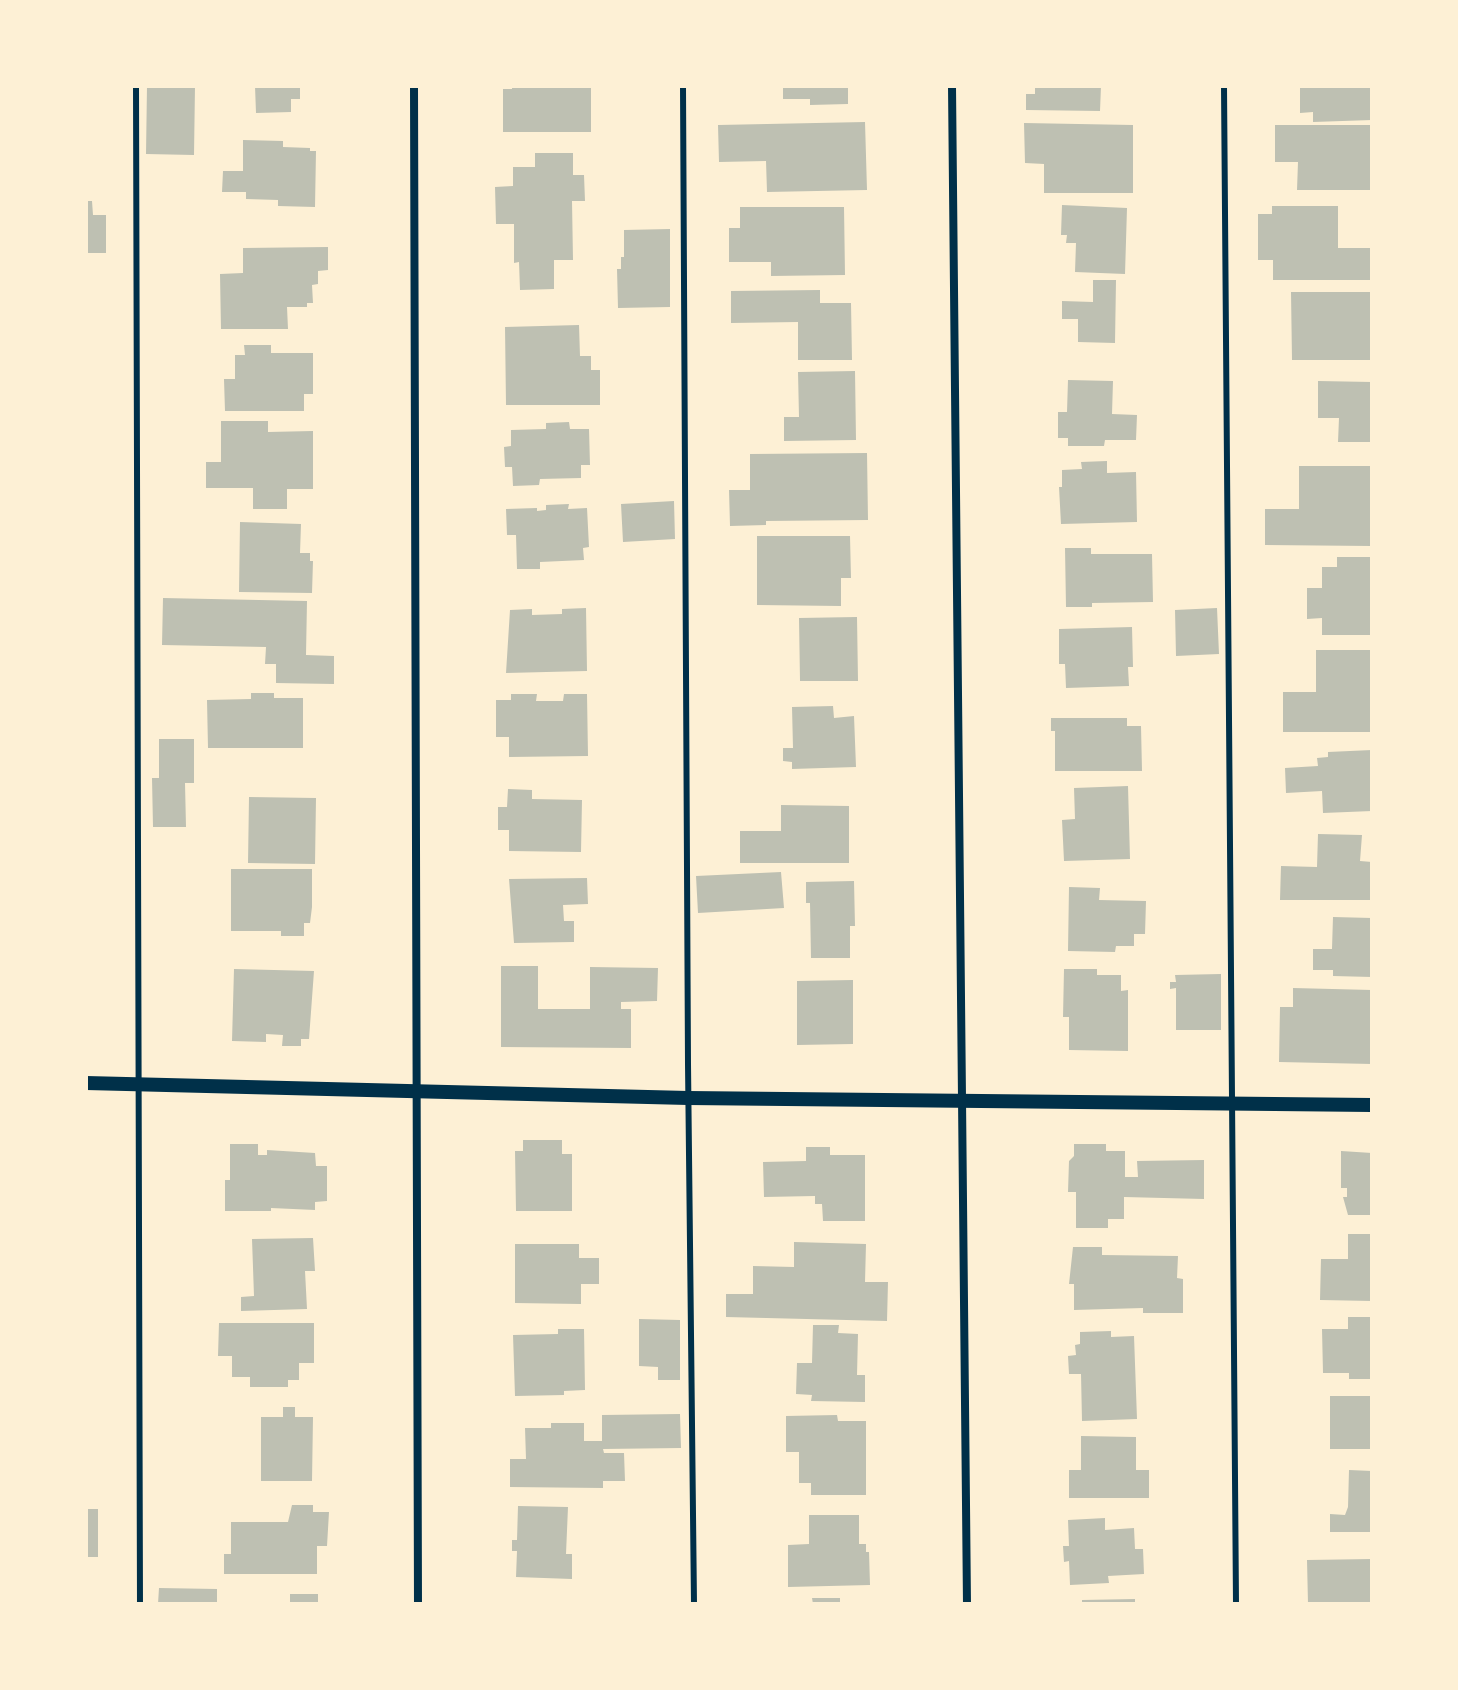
<!DOCTYPE html>
<html>
<head>
<meta charset="utf-8">
<style>
  body { margin:0 }
  #map { position:relative; width:1458px; height:1690px; overflow:hidden; background:#fdf0d5; font-family:Raleway,sans-serif }
  canvas { display:block }
  .frame { position:absolute; inset:0; border:88px solid #fdf0d5; pointer-events:none }
</style>
</head>
<body>
<div id="map">
<canvas width="1458" height="1690"></canvas>
<div class="frame"></div>
</div>
<script>
const context = document.querySelector('canvas').getContext('2d');
context.lineJoin = 'round';
function paint(path, color) {
  context.fillStyle = color;
  context.fill(path, 'evenodd');
}
function strokePath(path, color, width, dash) {
  context.strokeStyle = color;
  context.lineWidth = width;
  context.lineCap = dash ? 'butt' : 'round';
  context.setLineDash(dash || []);
  context.stroke(path);
}
paint(new Path2D(`
  M147,86H195L194,155L146,154Z
  M255,86H300V99H291V112L256,113Z
  M512,86H591V132H503V89H512Z
  M783,86H848V104L810,105V99H783Z
  M1035,86H1101L1100,111L1026,110V94H1035Z
  M1300,86H1372V120L1313,122V112L1300,113Z
  M865,122L867,190L767,192L766,161L719,162L718,125Z
  M1024,123L1133,125V193H1044V164L1025,163Z
  M1275,125H1372V190H1297L1298,162H1275Z
  M243,140L283,141V147L310,148V151H316L315,207L278,206V200L246,199V192H222L223,171H243Z
  M535,153H573V175H584L585,201H572L573,260H554V289L520,290L519,262L514,263V224H496L495,187L513,186V167H535Z
  M86,201H92L93,215H106V253H86Z
  M1062,205L1127,208L1125,274L1075,272L1076,243H1066L1067,235H1061Z
  M1272,206H1338V248H1372V280H1273V260H1258V214H1272Z
  M740,207H844L845,275L771,276V262H729V228H740Z
  M670,229V307L618,308L617,269H621V257H624V230Z
  M328,247V270L318,271V284L312,285L313,303H307V307H287L288,329H221L220,274L243,273V248Z
  M1093,280H1116L1115,343L1078,342V319H1062V301L1093,302Z
  M820,290V303H851L852,360H798V322L731,323V291Z
  M1291,292H1372V360H1292Z
  M579,325L580,356H591V370H600V405H506L505,327Z
  M244,345H271V353H313V394H304V411H225L224,379H235V355H245Z
  M855,371L856,440L784,441V417H799L798,372Z
  M1068,380L1113,381L1112,414L1137,415L1136,440H1105L1104,446H1068V438H1058V412H1067Z
  M1318,381L1372,382V442H1338L1339,418H1318Z
  M221,421H268V432L313,431V489H287V509H253V488H206V462H221Z
  M569,422L570,429H589L590,465H581V478L540,479L539,485L513,486L512,467H505L504,447L511,446V430L546,429V423Z
  M867,453L868,520L766,521V525L730,526L729,490H750V454Z
  M1107,461V473L1136,472L1137,522L1061,524L1059,487H1062V470L1082,469L1081,462Z
  M1299,466H1371L1372,546L1265,545V509H1299Z
  M674,501L675,539L623,542L621,504Z
  M569,504L568,509L587,508L589,547L583,548L584,560L540,562V569H517L516,535H507L506,509L537,508V511L546,510V505Z
  M240,522L301,524L300,553H310V561H313L312,593L239,592Z
  M757,536H850L851,578H841V606L757,605Z
  M1065,548H1091V554H1152L1153,602L1092,603V607H1066Z
  M1337,557H1372V635H1322V618L1307,619V588H1322V567H1337Z
  M163,598L307,601L306,655L334,656V684L276,683V664H265L266,647L162,645Z
  M586,608L587,671L506,673L510,610L532,609V615L562,614V609Z
  M1217,608L1219,654L1176,656L1175,610Z
  M857,617L858,681H800L799,618Z
  M1132,627L1133,667H1128L1129,686L1066,688L1065,664H1059V629Z
  M1316,650H1372V732H1283V692H1316Z
  M251,693H274V698H303V748H208L207,700L251,699Z
  M511,694H537L536,701H563L564,694H587L588,756L509,757V737H496V700H511Z
  M833,706L834,718L854,716L856,767L792,769V762L783,761V748H793L792,707Z
  M1051,718H1127V726H1141L1142,771H1055V731H1051Z
  M159,739H194V783H185L186,827H153L152,778H159Z
  M1372,750V811L1323,813L1322,791L1286,793L1285,768L1318,766L1317,758L1328,757V752Z
  M1128,786L1130,859L1064,861L1062,820L1075,819L1074,788Z
  M508,789L532,790V799L582,800L581,852L509,851V830H498V807H507Z
  M249,797L316,798L315,864L248,863Z
  M781,805L849,806V863H740V831H781Z
  M1318,834L1362,835L1360,861L1372,862V900H1280L1281,866L1317,867Z
  M231,869H312V907L310,923H304V936H281V931H231Z
  M781,872L784,908L698,913L696,876Z
  M587,878L588,904L563,905L564,921H574V942L514,943L509,879Z
  M854,881L855,926H850V958H811L810,903H806V882Z
  M1069,887L1100,888L1099,900L1146,901L1145,934H1134V946H1116L1115,952L1068,951Z
  M1333,917L1372,918V977L1333,976V970H1313V949H1332Z
  M501,966H538V1009H590V967L658,968L657,1001L621,1002V1009H631V1048L501,1047Z
  M234,969L314,971L309,1039H301V1046H282L283,1035L266,1034V1042L232,1041Z
  M1064,969H1097V975H1121V991L1128,990V1051L1069,1050V1017H1063Z
  M1221,974V1030H1176V988L1170,989V982H1176L1175,975Z
  M853,980V1044L797,1045V981Z
  M1293,988L1372,990V1064L1279,1062L1280,1007H1293Z
  M523,1140H562V1154H572V1211H516L515,1151H523Z
  M230,1144H258V1155H267V1150L315,1153L316,1166H327V1201L315,1202V1210L271,1208V1211H225V1180H230Z
  M1074,1144H1106V1151H1125V1177H1138L1137,1161L1204,1160V1199L1124,1197V1219H1108V1228H1076V1192H1068L1069,1161L1074,1156Z
  M806,1147H830V1155H865V1221H823L822,1204H815V1196L764,1197L763,1162L806,1161Z
  M1341,1151L1372,1153V1215H1348L1343,1197H1347V1188H1341Z
  M1348,1234H1372V1301L1320,1300L1321,1259H1348Z
  M313,1238L315,1271H305L307,1309L241,1311V1297L254,1296L252,1239Z
  M794,1242L866,1244L865,1282H888L887,1321L726,1317V1294H753V1266L794,1267Z
  M515,1244H579V1258H599V1284H581V1304L515,1303Z
  M1073,1247H1102V1255L1178,1256L1177,1278L1183,1279V1313H1143V1308L1074,1310V1284H1069Z
  M1348,1317H1372V1379H1349V1373H1323L1322,1329H1348Z
  M639,1319L680,1320V1380H658V1367L639,1366Z
  M219,1323H314V1363H299V1380H288V1387H250V1377H232V1356H218Z
  M813,1325H839L838,1333L858,1334L857,1375H865V1402L811,1401L812,1395L796,1394L797,1363H812Z
  M558,1329H584L585,1390L564,1391V1395L515,1396L513,1335L558,1334Z
  M1111,1331V1337L1134,1336L1137,1419L1082,1421L1081,1374H1069L1068,1356L1076,1355L1075,1345L1080,1344V1332Z
  M1330,1396H1372V1449H1330Z
  M283,1407H295V1417H313L312,1481H261V1417H283Z
  M680,1414L681,1448L603,1449L604,1453H624L625,1481H603V1488L510,1487V1459H526L525,1428H551V1423H584V1441H602V1415Z
  M837,1415L838,1421H866V1495H811V1483H799V1452H786V1416Z
  M1081,1436L1136,1437V1470H1149V1498H1069V1470H1081Z
  M1349,1470L1372,1471V1532H1330V1514L1345,1515L1348,1507Z
  M292,1505H313V1512H329L327,1546H317V1574H224V1554H231V1522H288Z
  M518,1506L568,1507L566,1554H572V1579L516,1577L517,1551H512V1540H517Z
  M86,1509H98V1557H86Z
  M809,1515H859V1544H866V1552H869L870,1585L788,1587V1545L809,1544Z
  M1105,1518V1530L1134,1528L1135,1549H1143L1144,1574L1108,1576L1109,1583L1070,1585L1069,1561L1064,1562L1063,1546H1069L1068,1520Z
  M1372,1559V1604H1308L1307,1560Z
  M159,1588L217,1589V1604H158Z
  M290,1594H318V1604H290Z
  M812,1598H840V1604H813Z
  M1135,1599V1604H1082V1600Z`), '#bec0b2');
strokePath(new Path2D(`
  M136,86L140,1604
  M683,86L688,1064L694,1604
  M1224,86L1236,1604`), '#003049', 6);
strokePath(new Path2D(`
  M414,86L418,1604
  M952,86L967,1604`), '#003049', 8);
strokePath(new Path2D(`
  M86,1083L688,1098L1372,1105`), '#003049', 14);
</script>
</body>
</html>
